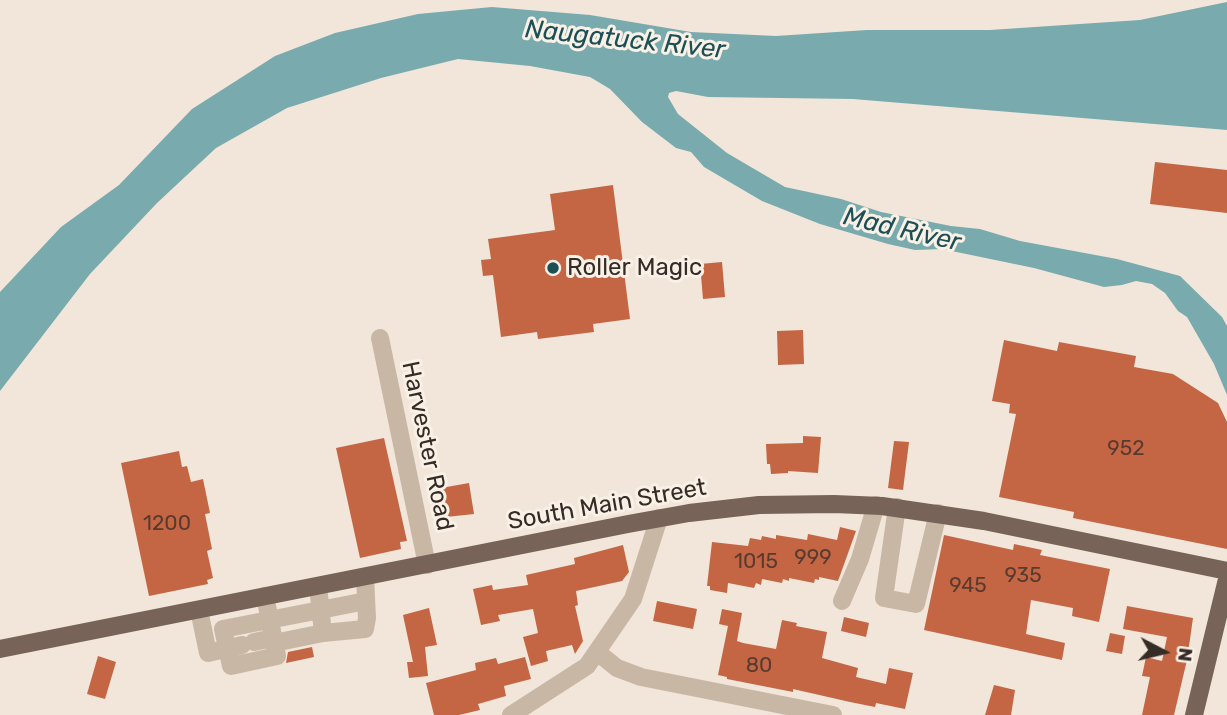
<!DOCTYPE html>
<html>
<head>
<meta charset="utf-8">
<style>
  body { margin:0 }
  #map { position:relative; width:1227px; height:715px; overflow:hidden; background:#f1e6d9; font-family:Rubik,sans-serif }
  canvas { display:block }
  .north { position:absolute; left:1129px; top:617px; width:70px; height:70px; -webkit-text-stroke:5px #f9f0e6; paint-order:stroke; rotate:97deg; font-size:19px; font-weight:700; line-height:28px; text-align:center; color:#352b27 }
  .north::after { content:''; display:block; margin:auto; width:24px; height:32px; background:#352b27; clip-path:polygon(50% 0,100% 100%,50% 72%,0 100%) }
</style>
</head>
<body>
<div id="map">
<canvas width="1227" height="715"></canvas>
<div class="north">N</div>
</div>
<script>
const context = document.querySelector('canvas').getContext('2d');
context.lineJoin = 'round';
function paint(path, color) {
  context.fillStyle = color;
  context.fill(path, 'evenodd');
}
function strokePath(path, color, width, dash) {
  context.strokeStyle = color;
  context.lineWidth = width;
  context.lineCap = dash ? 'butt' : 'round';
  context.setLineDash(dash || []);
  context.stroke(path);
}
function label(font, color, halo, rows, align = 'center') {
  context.font = font + ' Rubik,sans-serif';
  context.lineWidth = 6;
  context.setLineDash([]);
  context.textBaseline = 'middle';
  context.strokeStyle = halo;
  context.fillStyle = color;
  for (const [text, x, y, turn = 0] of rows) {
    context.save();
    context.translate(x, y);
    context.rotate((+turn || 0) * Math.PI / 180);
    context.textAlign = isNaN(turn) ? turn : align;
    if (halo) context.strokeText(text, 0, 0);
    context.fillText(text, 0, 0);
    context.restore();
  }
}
paint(new Path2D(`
  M1227,2V130L853,99L708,97L676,91L669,93L668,97L678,114L727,153L785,187L841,199L881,212L951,226L980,229L1020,241L1117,259L1180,276L1222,317L1227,326V395L1214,364L1187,317L1178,311L1165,293L1152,284L1136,281L1122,285L1104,287L1034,268L942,249L915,250L888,244L820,224L762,201L704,167L691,152L676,148L642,122L610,89L590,77L530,66L458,59L381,78L287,108L216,148L157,203L90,274L0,391V292L61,227L119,185L192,109L275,56L335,33L418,14L492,7L590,15L691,32L776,36L867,30H990L1140,20Z`), '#79aaae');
paint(new Path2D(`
  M1155,162L1227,170V213L1150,204Z
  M613,185L630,319L593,324L594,332L538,339L537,332L501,337L493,275L483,276L481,260L491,259L488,239L555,230L550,194Z
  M722,262L725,297L703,299L700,264Z
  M803,330L804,364L778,365L777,331Z
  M1004,340L1057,351L1059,342L1136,356L1134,367L1173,374L1218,403L1227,422V549L1073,518L1074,512L999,497L1016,414L1009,413L1010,404L992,401Z
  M803,436L821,437L818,473L788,471V473L771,474L770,464H767L766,444L803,443Z
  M384,438L407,541L400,542L401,549L360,558L336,448Z
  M894,441L909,442L903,490L888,488Z
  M179,451L182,467L187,466L191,482L203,479L210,513L205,514L212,549L207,551L213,578L207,580L208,584L149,596L121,463Z
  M469,483L474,514L446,517L441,488Z
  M840,527L856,531L838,581L819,577V580L815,579L814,583L789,578V581L783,579L782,583L762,579L761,585L756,583L754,588L728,583L727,593L710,590V586H707L712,542L748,546L750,538L761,540L762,536L776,539V535L807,540L808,534L837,540Z
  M944,535L1013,550L1014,544L1042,550L1040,555L1110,569L1099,622L1072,616L1073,608L1031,600L1026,634L1065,643L1062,660L924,630Z
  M623,545L629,572L622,581L576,591L578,605L575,606L583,641L575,654L572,645L546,651L548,661L531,666L523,637L538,633L533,609L498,615L500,621L481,625L473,589L492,585L493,590L528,585L526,575L575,564L574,558Z
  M657,601L697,609L693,629L653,621Z
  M1127,606L1193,618L1187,660L1174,715H1142L1150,677L1142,676L1146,657L1162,661L1167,637L1123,629Z
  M429,608L437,645L425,647L428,676L409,678L407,662H413L403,615Z
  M722,609L742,613L737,641L743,643L776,649L782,620L797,623L796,626L827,632L822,658L858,668L856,677L886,684L889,668L913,673L905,709L876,703L875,707L850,702L793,689V692L727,679V677L718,675L728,626L719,624Z
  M844,617L869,623L866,637L841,631Z
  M1110,633L1125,636L1122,654L1106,651Z
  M312,647L314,657L286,663L288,652Z
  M98,656L116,662L105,699L87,694Z
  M525,657L531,679L504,686L506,696L478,704L480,710L459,715H434L426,683L476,670L475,663L496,658L498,664Z
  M994,685L1015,690L1011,715H985Z`), '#c46644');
strokePath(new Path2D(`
  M380,338L427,565
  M897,507L884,598L916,604L938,513
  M318,586L323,633L365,629L367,618L365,577
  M265,596C269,616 273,636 277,656L231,666L223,629L366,601
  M842,601L860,559L876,505
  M199,610L208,653L242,645
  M254,642L273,638
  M274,643L323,633
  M597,652L617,668L641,677L833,715
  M511,715L587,666L633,599L659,518`), '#c9b7a6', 18);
strokePath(new Path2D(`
  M0,649L628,524L689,513L759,505L834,504L882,506L984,521L1227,571
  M1194,715L1227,579`), '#776358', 18);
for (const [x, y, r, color] of [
  [553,268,7,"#1d5056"]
]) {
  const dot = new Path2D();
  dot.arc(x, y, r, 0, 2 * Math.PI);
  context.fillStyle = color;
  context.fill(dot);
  strokePath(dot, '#f9f0e6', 2.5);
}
label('21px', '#593a2e', null, [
  ["952",1126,449],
  ["1200",167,524],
  ["999",813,558],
  ["1015",756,562],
  ["935",1023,576],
  ["945",968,586],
  ["80",759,666]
]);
label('24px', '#352b27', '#f9f0e6', [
  ["Roller Magic",567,268]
], 'left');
label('24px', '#352b27', '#f9f0e6', [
  ["Harvester Road",427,446,78],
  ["South Main Street",607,505,-10]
]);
label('italic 26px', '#1d5056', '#f9f0e6', [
  ["Naugatuck River",625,40,6],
  ["Mad River",902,230,13]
]);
</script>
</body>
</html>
